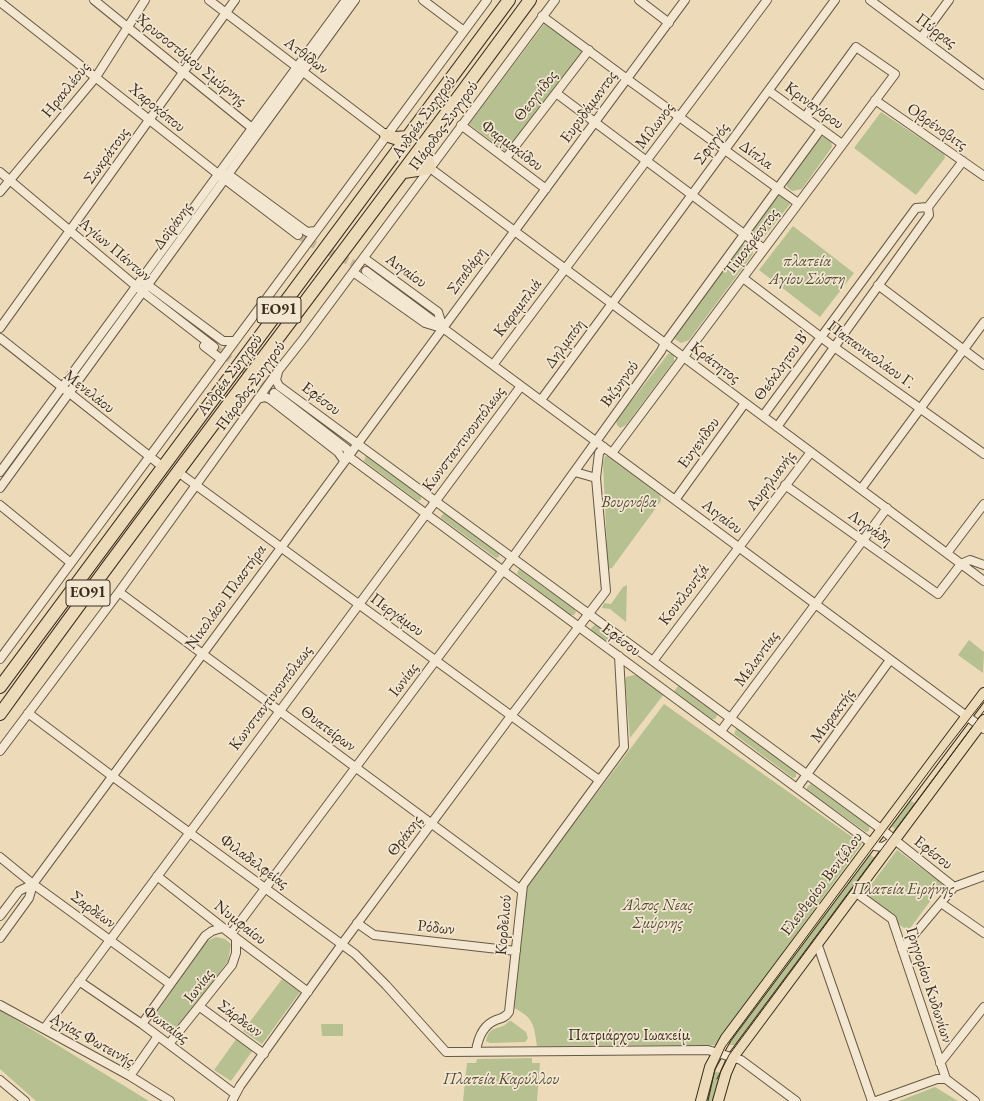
<!DOCTYPE html>
<html>
<head>
<meta charset="utf-8">
<style>
  body { margin:0 }
  canvas { display:block; background:#ecdab9 }
</style>
</head>
<body>
<canvas width="984" height="1101"></canvas>
<script>
const context = document.querySelector('canvas').getContext('2d');
context.lineJoin = 'round';
function paint(path, color) {
  context.fillStyle = color;
  context.fill(path, 'evenodd');
}
function strokePath(path, color, width, dash) {
  context.strokeStyle = color;
  context.lineWidth = width;
  context.lineCap = dash ? 'butt' : 'round';
  context.setLineDash(dash || []);
  context.stroke(path);
}
function label(font, color, halo, rows, align = 'center') {
  context.font = font + ' "EB Garamond",serif';
  context.lineWidth = 3.5;
  context.setLineDash([]);
  context.textBaseline = 'middle';
  context.strokeStyle = halo;
  context.fillStyle = color;
  for (const [text, x, y, turn = 0] of rows) {
    context.save();
    context.translate(x, y);
    context.rotate((+turn || 0) * Math.PI / 180);
    context.textAlign = isNaN(turn) ? turn : align;
    if (halo) context.strokeText(text, 0, 0);
    context.fillText(text, 0, 0);
    context.restore();
  }
}
paint(new Path2D(`
  M545,23L584,52L508,153L469,124Z
  M881,112L944,154L945,158L916,195L854,148Z
  M823,136L831,140L832,147L802,189L792,191L787,187V180L817,141Z
  M778,195H783L789,198L790,204L764,237H758L753,234L752,228Z
  M793,226L854,273L820,317L759,270Z
  M741,244L752,248L753,254L689,340L681,343L675,339V332Z
  M671,353L674,356V361L626,425L620,428L617,425L616,421L668,354Z
  M366,455H368L421,495V500L418,501L364,461Z
  M605,456H609L660,495L661,501L612,568L608,569L603,463Z
  M445,512L499,552V557L496,558L441,518V516Z
  M519,569L574,609L576,612L574,615H570L517,574Z
  M627,585L626,622L610,609L602,608L604,603L611,604L623,587Z
  M596,624L613,635L608,642L592,631L591,628Z
  M969,640L984,652L983,673L958,655Z
  M634,675L639,676L664,694L630,738L625,680L626,677Z
  M679,685L716,712L718,714L715,719H712L674,691Z
  M664,704L862,844L715,1045L537,1046C534,1025 534,1018 514,1008L527,886Z
  M736,729H738L796,772V777L793,778L734,734Z
  M811,784L869,826V831L866,832L807,790V787Z
  M907,798L917,805L898,831L888,824Z
  M897,850L943,884L908,931L862,897Z
  M866,851L876,859L738,1045H724Z
  M216,937L225,939L231,944L228,961L180,1026L173,1029L166,1028L157,1019L158,1011L207,941Z
  M282,979L300,992L262,1044L243,1031Z
  M0,1010L149,1101H36L0,1069Z
  M509,1021H511L526,1032L528,1038L525,1042L490,1043L486,1041C489,1024 502,1031 509,1021Z
  M321,1024H343V1036H322Z
  M237,1038L253,1050L231,1081L214,1070Z
  M532,1058V1063H540L537,1101H463L467,1063H476L477,1059Z
  M711,1070L721,1073L715,1101H704Z
  M935,1087L958,1101H899Z`), '#b6c091');
strokePath(new Path2D(`
  M298,235C319,249 344,257 366,271
  M214,347L272,391`), '#c9b79a', 8, [8, 4]);
const minor = new Path2D(`
  M94,0L252,128
  M209,0L386,135
  M423,0L464,31
  M639,0L669,23
  M870,0L984,85
  M0,2L218,174L298,235
  M542,16L627,79L798,203
  M921,38L949,0
  M769,91L842,144
  M556,93L764,249
  M875,100L984,176
  M461,125L546,189
  M506,158L589,50
  M430,168L984,581
  M0,172L143,292L214,347
  M228,174L307,232L315,231
  M0,192L96,77L145,0
  M364,258L438,312L443,328
  M366,271L984,729
  M353,272L425,323L438,327
  M743,278L834,347L984,454
  M145,283L223,341H234
  M878,285L984,365
  M0,328L235,0
  M0,338L163,467
  M204,346L221,359
  M493,365L767,0
  M278,372L276,380L279,386L881,829L954,887
  M274,393L347,449
  M258,399L265,397L270,399L338,452L343,459L344,462
  M541,400L835,0
  M763,416L916,208L928,207
  M777,427L929,215L928,207L963,161
  M348,452V456L356,462L871,843L875,846L883,847L892,841
  M612,453L895,74L856,47L805,117
  M0,472L346,0
  M178,472L599,780
  M575,472L596,478
  M785,485L938,594L961,564L970,560L984,565
  M0,488L355,0
  M861,489L984,322
  M675,500L745,403
  M0,505L71,563
  M947,553L984,504
  M119,592L521,890
  M0,659L487,0
  M653,661L811,452
  M28,713L112,776L355,954L386,985L446,1052L708,1050L741,1060L796,1101
  M721,731L887,508
  M0,751L119,592L278,371L304,338L555,0
  M797,788L890,660
  M0,857L33,884L170,984
  M157,876L236,938L308,992
  M954,887L984,876
  M855,892L892,919L946,1079
  M941,903L984,933
  M0,916L19,891L33,884
  M357,923L374,935L516,951
  M231,934L513,557L661,351L665,343L821,129
  M0,938L29,898L33,884L685,0
  M817,943L872,1101
  M902,949L954,887
  M79,981L142,1024L235,1094
  M0,1005L130,1076L170,1101
  M200,1007L264,1054
  M142,1024L205,936L212,931L222,928
  M44,1029L521,386
  M169,1044L232,965L236,953V938
  M476,1051C478,1038 483,1025 496,1020C502,1018 506,1017 509,1012L523,885L624,747L619,656
  M940,1063L984,1007
  M130,1076L158,1036
  M946,1079L975,1101
  M0,1080L25,1101
  M232,1101L240,1086L342,944L511,716L606,591L596,478L599,453L604,447
  M876,1101L937,1079H946`);
const major = new Path2D(`
  M701,1101L710,1067L726,1038L984,693
  M718,1101L726,1073L733,1057L984,720`);
const highway = new Path2D(`
  M386,135L395,138L408,137
  M404,172L430,168L423,146
  M0,687L509,0
  M0,714C173,473 355,239 530,0`);
strokePath(minor, '#675844', 10);
strokePath(major, '#3b2d1d', 12);
strokePath(highway, '#3b2d1d', 14);
strokePath(minor, '#f3e7d2', 8);
strokePath(major, '#ecdab9', 10);
strokePath(highway, '#ecdab9', 12);
strokePath(new Path2D(`
  M717,1079L729,1055L984,711
  M708,1101L715,1069L725,1047L936,762L984,700`), '#3b2d1d', 1);
for (const [x, y, w] of [
  [279,310,44],
  [88,593,44]
]) {
  const box = new Path2D();
  box.roundRect(x - w / 2, y - 13, w, 26, 3);
  context.fillStyle = '#f3e7d2';
  context.fill(box);
  strokePath(box, '#3b2d1d', 1);
}
label('bold 15px', '#3b2d1d', null, [
  ["ΕΟ91",279,310],
  ["ΕΟ91",88,593]
]);
label('16px', '#3b2d1d', '#f3e7d2', [
  ["Πύρρας",936,31,37],
  ["Ατθίδων",306,56,37],
  ["Χρυσοστόμου Σμύρνης",191,60,39],
  ["Ηρακλέους",66,90,-51],
  ["Θεογνίδος",536,96,-52],
  ["Κριναγόρου",814,106,36],
  ["Ευρυδάμαντος",589,107,-54],
  ["Χαροκόπου",157,108,39],
  ["Ανδρέα Συγγρού",424,117,-54],
  ["Πάροδος Συγγρού",444,126,-54],
  ["Μίλωνος",655,126,-53],
  ["Οβρένοβιτς",937,127,35],
  ["Σφιγγός",712,144,-54],
  ["Φαρμακίδου",512,146,37],
  ["Δίπλα",756,155,36],
  ["Σωκράτους",107,156,-54],
  ["Δοϊράνης",173,226,-54],
  ["Τιμοκρέοντος",752,242,-53],
  ["Αγίων Πάντων",115,250,40],
  ["Αιγαίου",406,271,36],
  ["Σπαθάρη",467,271,-54],
  ["Καραμπλιά",518,308,-53],
  ["Δηλμπόη",565,344,-54],
  ["Παπανικολάου Γ.",871,355,36],
  ["Κράτητος",715,363,37],
  ["Θεόκλητου Β΄",782,366,-54],
  ["Ανδρέα Συγγρού",230,375,-53],
  ["Βιζυηνού",620,384,-54],
  ["Πάροδος Συγγρού",251,386,-54],
  ["Μενελάου",89,392,38],
  ["Εφέσου",321,399,37],
  ["Κωνσταντινουπόλεως",464,439,-53],
  ["Ευγενίδου",699,443,-54],
  ["Αυρηλιανής",771,481,-53],
  ["Αιγαίου",722,517,37],
  ["Λιγνάδη",870,528,35],
  ["Κουκλουτζά",684,595,-53],
  ["Νικολάου Πλαστήρα",226,597,-54],
  ["Περγάμου",397,615,36],
  ["Εφέσου",621,640,37],
  ["Μελαντίας",757,659,-54],
  ["Ιωνίας",404,680,-53],
  ["Κωνσταντινουπόλεως",271,698,-53],
  ["Μυρακτής",833,716,-54],
  ["Θυατείρων",328,729,37],
  ["Θράκης",405,836,-53],
  ["Εφέσου",933,853,38],
  ["Φιλαδελφείας",254,862,36],
  ["Ελευθερίου Βενιζέλου",822,884,-53],
  ["Σαρδέων",93,910,36],
  ["Νυμφαίου",240,923,38],
  ["Κορδελιού",504,925,-85],
  ["Ρόδων",436,928,6],
  ["Γρηγορίου Κυδωνίων",929,985,72],
  ["Ιωνίας",199,986,-52],
  ["Σάρδεων",240,1019,36],
  ["Φωκαίας",166,1025,36],
  ["Πατριάρχου Ιωακείμ",629,1036],
  ["Αγίας Φωτεινής",92,1040,29]
]);
label('italic 16px', '#544a34', '#f3e7d2', [
  ["πλατεία",807,262],
  ["Αγίου Σώστη",807,280],
  ["Βουρνόβα",629,503],
  ["Πλατεία Ειρήνης",903,890],
  ["Άλσος Νεας",658,906],
  ["Σμύρνης",658,924],
  ["Πλατεία Καρύλλου",501,1080]
]);
</script>
</body>
</html>
